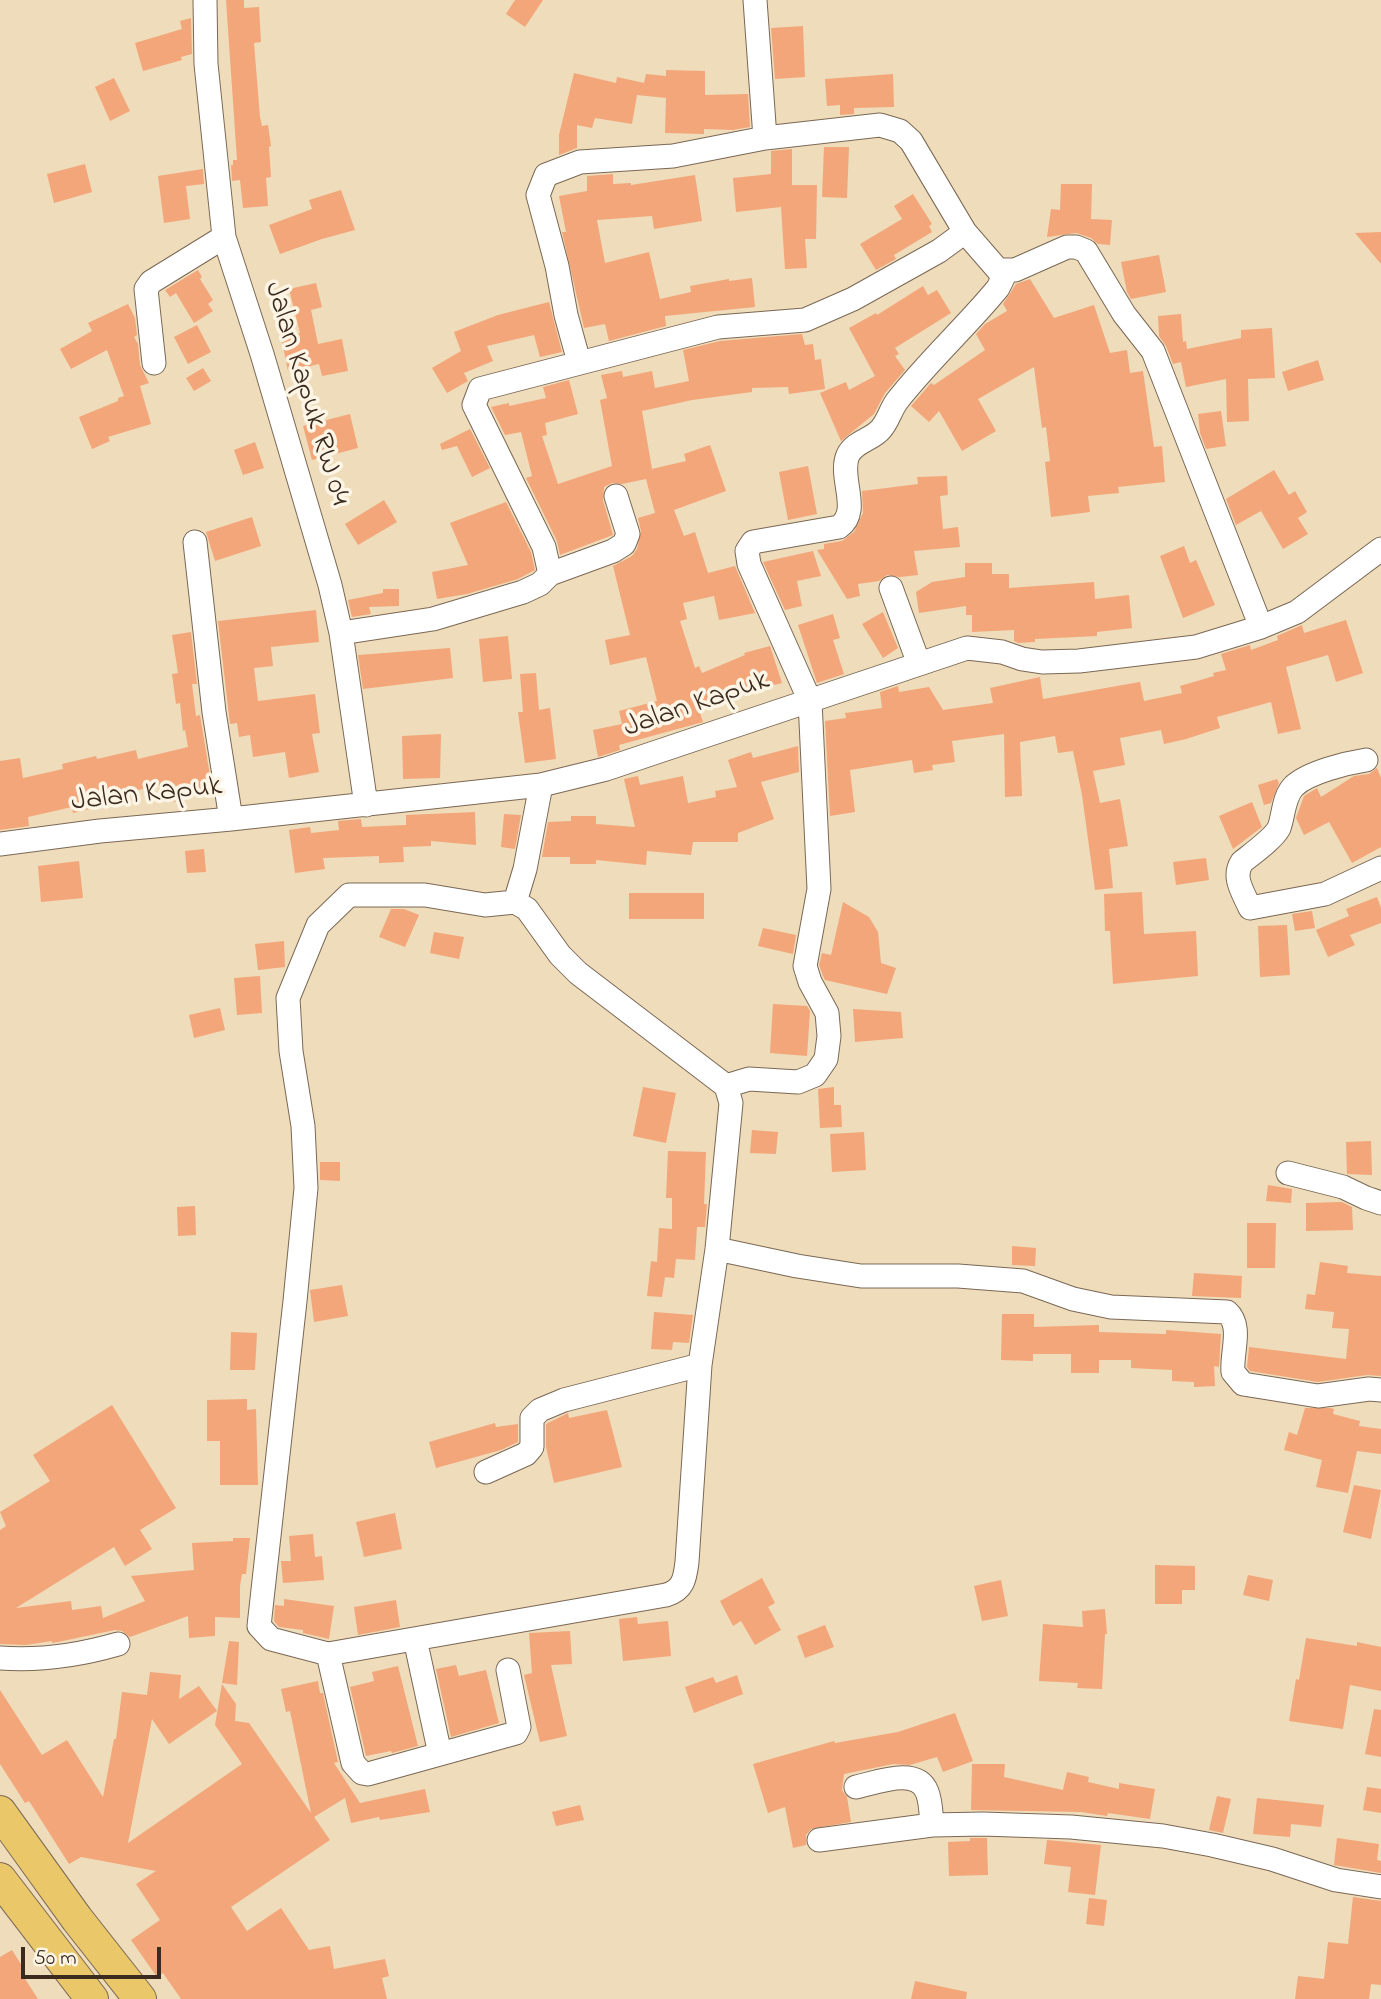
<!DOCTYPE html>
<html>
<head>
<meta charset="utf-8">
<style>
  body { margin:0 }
  #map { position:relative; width:1381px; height:1999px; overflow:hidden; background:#efdcba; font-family:"Indie Flower",sans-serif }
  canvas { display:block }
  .scale { position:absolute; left:21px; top:1947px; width:140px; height:32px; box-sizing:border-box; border:4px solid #3b2a1e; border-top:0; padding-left:9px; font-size:21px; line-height:24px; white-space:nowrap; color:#3b2a1e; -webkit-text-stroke:5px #fcf5e5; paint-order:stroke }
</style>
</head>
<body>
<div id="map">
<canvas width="1381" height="1999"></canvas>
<div class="scale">50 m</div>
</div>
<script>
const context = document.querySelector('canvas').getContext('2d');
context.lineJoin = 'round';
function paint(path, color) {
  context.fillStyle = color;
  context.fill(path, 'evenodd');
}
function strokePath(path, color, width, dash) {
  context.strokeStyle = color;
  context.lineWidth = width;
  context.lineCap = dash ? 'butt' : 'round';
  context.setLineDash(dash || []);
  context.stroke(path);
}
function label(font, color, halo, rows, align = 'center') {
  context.font = font + ' "Indie Flower",sans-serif';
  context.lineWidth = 7;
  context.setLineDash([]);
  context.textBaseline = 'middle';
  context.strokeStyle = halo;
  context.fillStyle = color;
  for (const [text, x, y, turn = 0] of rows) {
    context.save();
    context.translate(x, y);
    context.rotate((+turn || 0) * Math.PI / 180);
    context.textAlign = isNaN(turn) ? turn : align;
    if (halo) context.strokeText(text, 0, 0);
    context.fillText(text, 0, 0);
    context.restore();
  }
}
paint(new Path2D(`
  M226,0H244V8L259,7L261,42L254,43L260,117L262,126L268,125L271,146L269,147L271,177L266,178L268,206L243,208L240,180L232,181L231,165H233V160H237Z
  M515,0H543L525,27L506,14Z
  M191,18L192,54L181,57L182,60L143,71L135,43L182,29L180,21Z
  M803,26L805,77L775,79L771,28Z
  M666,70L705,71V95L748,94L750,127L733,130L704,129V134L665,133L666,98L637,95L632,124L595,118L592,128L577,125V148L559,155V135L574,73L616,83L617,77L644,83L646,74L666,76Z
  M893,74L894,107L854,108V114L840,115V105L827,106L825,79Z
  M114,78L130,111L110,121L95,87Z
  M824,147H849L847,198L822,197Z
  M792,149V185H817L816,239H805L807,268L785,269L781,207L736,212L733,178L771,174V151Z
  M85,164L92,192L54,203L47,174Z
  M203,169L204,184L186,186L190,219L164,223L158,176Z
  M613,174V184L631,183V185L695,175L702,221L654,229L652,216L597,220L605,263L649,252L660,299L691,292L690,286L729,279V281L752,278L755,307L665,316L666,326L609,341L605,324L584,328L562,232H566L559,196L587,191V176Z
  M1061,184H1092L1091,219L1112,220L1110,245L1098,244L1091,238L1076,233L1047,237L1051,209L1060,210Z
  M341,190L355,230L322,239L280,254L269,225L312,209L309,200Z
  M913,194L932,224L929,226L932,232L894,255L896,259L876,270L860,244L902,219L894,206Z
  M1381,232V264L1355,233Z
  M1159,255L1166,292L1131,299L1127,292L1121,262Z
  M198,270L202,277L200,279L213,300L208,304L213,311L194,323L176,293L170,297L165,290Z
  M1030,279L1054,318L1094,305L1110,353L1127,350L1130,373L1143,371L1154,447L1162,446L1165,482L1118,487L1119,493L1088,496L1090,512L1051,517L1045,462L1050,461L1046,427L1042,428L1034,367L978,399L996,431L962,451L939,411L929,422L911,406L931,383L934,385L985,350L976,334L985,324L1007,311L1003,304L1016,284Z
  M316,283L322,307L311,310L318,344L342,339L348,371L322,376L319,364L288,371L281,337L300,333L289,289Z
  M923,286L928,295L937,290L951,313L895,348L899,354L895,356L905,370L885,393L874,414L841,441L820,393L846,382L849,390L875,376L849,328L876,313L877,315Z
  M549,302L562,352L540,357L534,335L487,346L493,361L464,373L468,381L447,393L432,368L461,351L454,332L498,315Z
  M128,304L135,318L137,335L134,337L138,344L140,365L149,383L140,386L151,424L108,437L110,441L92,449L79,417L118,401V398L124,396L107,350L71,369L60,349L92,331L88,323Z
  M1181,314L1183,342L1186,341L1187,349L1241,338V330L1272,328L1275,378L1248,379L1249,421L1227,422L1226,379L1186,387L1181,362L1173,364L1166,346L1159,336L1158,316Z
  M197,325L211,352L188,364L174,337Z
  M802,334L805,345L813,344L815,360L821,359L825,389L789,394L788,387L752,388V392L692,400L642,411L652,469L686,461L684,454L710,445L726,491L674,510L684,536L695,532L708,573L735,566L755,613L719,620L714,596L683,603L687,619L680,621L695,668L699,666L702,673L745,655L744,653L770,646L782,683L755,690L754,686L699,710L703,722L619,745L620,750L598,757L593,730L622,724L619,711L657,701L646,657L610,665L605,640L630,635L613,566L632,556L637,549L641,531L638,518L655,513L646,479L622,484L612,483L604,487L603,500L613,535L560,555L557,541L526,478L532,476L521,432L505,435L491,407L509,403V406L546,398L543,387L569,380L578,414L545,423L547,435L542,436L558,484L612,466L600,400L607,398L601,375L622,371L623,377L652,371L655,388L689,381L683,350L720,341Z
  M1318,360L1324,380L1288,391L1282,372Z
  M203,368L211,381L194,391L186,378Z
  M1221,411L1226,446L1206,449L1200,433L1198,414Z
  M350,414L358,448L312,460L303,426Z
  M470,429L490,468L472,477L457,446L442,450L440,444Z
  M255,442L264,468L243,475L234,450Z
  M808,466L817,514L788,520L779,472Z
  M1274,470L1289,495L1295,491L1307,512L1298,518L1308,534L1283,549L1261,511L1236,525L1226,499Z
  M947,476L948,495L940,496L943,529L958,527L960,547L914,551L918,575L900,577L887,575L879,581L858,584L860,596L847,599L817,550L824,549V544L842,541L854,532L863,513L862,491L918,484L917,477Z
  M384,500L397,522L358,545L345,524Z
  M506,502L531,552L535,570L518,579L467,594L437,599L432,572L468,565L450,523Z
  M252,517L261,546L215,561L206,532Z
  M1184,546L1190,563L1196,560L1215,605L1183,618L1160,556Z
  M813,551L821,576L797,581L802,606L785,610L763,562Z
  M965,563H992V574H1009V588L1094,582L1095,599L1129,595L1132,628L1097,632V636L1035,639V642L1018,643L1014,641V630L972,632V615H966V606L919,613L916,592L932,582L965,577Z
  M383,589H399V606L369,607L371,614L352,617L348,600L383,593Z
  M316,610L319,642L271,647L273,666L254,668L258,701L315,694L320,733L312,734L319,772L289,778L285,752L253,757L250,735L239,737L237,723L230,724L218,621Z
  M883,612L898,648L883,658L862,624Z
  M833,614L840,638L833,640L844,674L817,683L798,625Z
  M1346,620L1363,673L1336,682L1328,655L1286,667L1301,729L1278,734L1271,702L1217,717L1220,728L1186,739L1164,744L1161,730L1120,738L1125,765L1093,771L1100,803L1120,799L1128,846L1109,849L1113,888L1095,890L1082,795L1073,751L1058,753L1055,736L1020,742L1022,796L1005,797L1004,734L952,741L955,762L932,765L933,770L914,773L912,760L850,770L855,812L830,816L825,721L846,718L845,713L882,708L880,692L898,686L899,692L929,687L943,710L993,703L990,688L1040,677L1043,699L1140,682L1144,701L1182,693L1180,686L1214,676L1213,673L1226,670L1221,654L1250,645L1251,650L1278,640L1277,636L1302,625L1304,633Z
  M191,632L197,684H192L196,716L200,715L212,788L188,794L189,798L173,802L171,792L161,795L159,785L106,798L107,805L73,813L72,807L28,817L29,826L0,830V761L20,758L23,778L63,769L62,764L96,756L97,759L136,750L138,759L188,747L185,730L183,731L180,703L176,704L172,674L178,673L172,635Z
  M508,636L512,679L483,682L479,639Z
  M450,648L453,678L363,689L358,655Z
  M536,673L539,710L550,708L556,759L525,763L518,712H523L520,674Z
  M441,734L440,778L403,779L402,736Z
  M798,746L799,772L761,782L774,819L738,833V842H693L691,855L647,851L646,865L596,860V864H570V857H542L548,822L571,821V816H596V824L635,827L624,779L638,776L640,785L683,776L688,803L716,797L715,791L737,787L728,760L751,752L753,758Z
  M1377,768L1381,778V847L1352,863L1329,822L1304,835L1296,818L1304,796L1317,788L1321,797L1354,776L1369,774Z
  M1277,779L1279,783L1271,803L1264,805L1258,785Z
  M1252,802L1262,827L1233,849L1219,816Z
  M475,812L476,845L431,841V846L403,847L404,862L379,863V856L323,858L325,869L295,873L289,830L310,827L311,833L339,830L338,821L361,819L362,827L406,825V815Z
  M504,814L521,815L515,849L501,847Z
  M204,849L206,872L187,873L185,851Z
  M1206,858L1209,880L1176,885L1173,862Z
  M79,861L83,898L41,902L38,866Z
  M1142,892L1144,934L1196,931L1198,976L1113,984L1110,931H1105L1104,894Z
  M629,893H704V919H629Z
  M1377,897L1381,908V923L1350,935L1355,945L1328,957L1316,930L1349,916L1346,909Z
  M843,902L869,917L878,932L881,963L896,968L887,994L825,980L823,976L819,965L822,953L831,955Z
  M391,909H404L419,915L405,947L379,937Z
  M1312,911L1315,928L1295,931L1292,914Z
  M1287,925L1290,975L1260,977L1258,926Z
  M763,928L796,935L793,954L758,946Z
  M434,932L464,937L459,959L430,953Z
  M284,941L285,967L258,970L255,944Z
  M260,976L262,1013L237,1015L234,978Z
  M773,1004L807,1006L810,1011L807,1056L770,1053Z
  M220,1008L225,1030L194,1038L189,1015Z
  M853,1009L901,1012L903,1038L855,1042Z
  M643,1087L676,1093L666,1143L633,1136Z
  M834,1087V1105H841L842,1127L820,1128L818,1089Z
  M752,1130L778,1132L776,1154L750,1153Z
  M864,1132L866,1170L832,1172L830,1134Z
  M1371,1141L1372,1175L1347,1174L1346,1142Z
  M668,1151L706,1152L704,1204H707L705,1227H697L695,1260L676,1259L674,1278L665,1277L662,1297L647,1296L651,1261L657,1262L659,1228L672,1229V1198H666Z
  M320,1162H340V1181L320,1180Z
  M1268,1185L1292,1189L1291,1203L1266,1201Z
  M1342,1202L1352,1207L1353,1230L1306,1231V1203Z
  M195,1206L196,1235L178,1236L177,1207Z
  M1247,1223H1276L1275,1268H1247Z
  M1012,1246L1036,1248L1035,1266L1012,1265Z
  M1320,1262L1348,1266L1347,1273L1381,1276V1376L1367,1375L1318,1382L1250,1371L1247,1367L1249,1347L1346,1359L1349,1329L1332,1328L1334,1312L1305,1309L1307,1294L1315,1295Z
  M1194,1273L1242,1276L1241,1298L1192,1296Z
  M342,1285L348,1316L314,1322L310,1290Z
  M654,1312L693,1315L689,1343L673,1342L672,1350L651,1349Z
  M1002,1314H1034V1327L1099,1325V1332L1166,1334V1330L1221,1334L1219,1367L1214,1366L1215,1386L1194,1387V1382L1172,1381V1370L1131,1368V1360H1099V1373H1071V1354H1033V1361L1001,1360Z
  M231,1332L257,1333L255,1370H230Z
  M247,1399V1410L256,1409L258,1485H220V1441H207V1400Z
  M112,1405L176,1508L140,1530L152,1549L125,1566L114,1547L16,1608L71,1601L72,1610L101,1606L103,1618L145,1601L131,1576L194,1570L192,1543L233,1541V1538H250L246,1574H242L240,1586V1618L215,1617V1636L189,1638L188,1616L130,1637L122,1631L115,1630L58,1642L52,1643V1641L26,1645L0,1644V1530L6,1526L0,1512L50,1481L33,1455Z
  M1305,1408H1330L1334,1409L1333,1414L1360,1421L1359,1426L1381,1429V1454L1357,1451L1348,1493L1316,1487L1322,1460L1284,1450L1289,1432L1297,1435Z
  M607,1410L622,1467L554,1483L546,1447V1424L568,1413L569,1418Z
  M495,1423L496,1427L518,1424V1442L501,1450L436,1468L429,1442Z
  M1354,1485L1381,1490L1371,1539L1343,1532Z
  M395,1513L402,1549L364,1557L356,1522Z
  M313,1534L315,1557L322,1556L324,1580L283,1583L281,1561H291L289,1536Z
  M1155,1565L1195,1566V1590H1182V1604H1155Z
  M1248,1575L1273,1580L1269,1601L1243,1595Z
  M762,1578L775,1603L768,1607L781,1630L755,1645L741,1621L733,1626L720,1601Z
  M1001,1580L1008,1616L982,1621L974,1586Z
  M284,1599L334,1606L329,1639L303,1633V1630L279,1627L274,1621L275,1605L284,1606Z
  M396,1600L400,1627L358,1635L354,1607Z
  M1105,1609L1107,1634H1105L1102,1689L1077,1688L1078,1683L1039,1681L1043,1624L1083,1627L1082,1611Z
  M637,1617L638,1624L668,1621L671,1656L623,1661L619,1619Z
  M825,1625L834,1647L805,1658L797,1636Z
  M570,1631L572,1664L551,1665L567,1736L540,1742L524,1675L532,1673L529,1633Z
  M1306,1638L1357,1646V1642L1381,1647V1691L1350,1685L1343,1729L1289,1721L1296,1679L1299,1680Z
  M229,1641L239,1642L237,1685L222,1683Z
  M456,1665L459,1676L486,1670L499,1723L451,1737L436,1669Z
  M398,1666L418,1746L392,1753L391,1751L366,1756L350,1687L374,1681L372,1672Z
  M150,1672L181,1675L179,1699L199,1686L217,1711L169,1744L152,1719L128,1843L242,1764L215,1725L222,1684L236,1704L235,1721L249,1723L311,1813L290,1711L286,1712L281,1689L318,1681L320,1693H323L338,1762L334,1763L360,1803L425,1789L430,1812L380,1820L379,1817L351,1823L345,1798L314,1817L330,1840L231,1907L247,1931L281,1908L309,1950L330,1946L334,1969L385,1959L389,1976L382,1978L387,1999H181L163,1973L157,1977L131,1940L160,1920L136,1884L156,1871L81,1857L69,1864L29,1801L25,1803L0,1764V1690L42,1755L67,1740L103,1797L114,1739H116L122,1692L147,1695Z
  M737,1675L743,1694L694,1713L685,1687L713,1677L716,1683Z
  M1374,1709L1381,1710V1757L1365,1754Z
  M955,1713L973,1761L943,1772L937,1757L910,1765L893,1764L844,1774L842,1790L847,1797L851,1822L811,1829L806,1835V1845L793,1848L785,1807L768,1813L753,1764L834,1741L835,1743L898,1732Z
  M972,1764H1005L1004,1777L1063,1790L1067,1772L1089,1777L1088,1782L1119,1789V1783L1155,1789L1150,1819L1108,1813L1107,1816L1081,1812L971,1810Z
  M1367,1787L1381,1789V1813L1363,1810Z
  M1217,1796L1231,1799L1223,1833L1209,1830Z
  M1257,1798L1324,1805L1321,1827L1291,1824L1290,1837L1253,1834Z
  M580,1805L584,1820L556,1826L552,1812Z
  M970,1838H987L988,1875L949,1876L948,1842L970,1841Z
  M1337,1838L1379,1844L1377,1860L1381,1861V1873L1334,1865Z
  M1047,1840L1101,1845L1095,1895L1068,1892L1071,1867L1044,1864Z
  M1353,1897L1381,1901V1985L1371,1984L1369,1999H1295L1298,1976L1324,1979L1328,1942L1348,1944Z
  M1089,1898L1107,1900L1104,1926L1086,1924Z
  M12,1950L24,1969L20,1971L38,1999H0V1957Z
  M915,1981L967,1992L966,1999H911Z`), '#f2a67a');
const minor = new Path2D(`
  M205,0L206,64L224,237L262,354L330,585L341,633L366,805
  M755,0L765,138
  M579,362L566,315L557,266L538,195L546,175L580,162L673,156L765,138L880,125L900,131L911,141L965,232L998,270H1015L1067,247H1076L1086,251L1124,314L1153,351L1261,627
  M154,363L146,289L151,282L224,237
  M195,542L214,712L231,819
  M550,574L613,551L624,544L628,534L616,496
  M891,588L919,664
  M341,633L433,619L523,592L540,584L550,574L544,547L474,405L480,389L718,327L805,320L853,299L939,251L965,232
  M1366,760C1347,763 1309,772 1294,786C1283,797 1284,815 1279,828C1274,838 1252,854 1242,862C1232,877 1243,892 1250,908L1325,894L1381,868
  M0,844L100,831L231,819L541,785L606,769L967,648L1002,652L1022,659L1042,662L1079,661L1196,647L1261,627L1297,612L1381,549
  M515,902L525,869L541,785
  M726,1086L578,973L560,955L527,909L515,902L485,905L425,895H349L318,925L288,998L291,1051L303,1126L306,1188L295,1301L259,1626L271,1639L328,1654L666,1595C683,1590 685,1579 687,1562L700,1365L717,1249L731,1103L726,1086L749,1079L798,1082L815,1075L826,1059L829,1036L827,1013L810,982L805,966L819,889L810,701L749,564L747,551L753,542L839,527C862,511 838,477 848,455C855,441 872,440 881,429C888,421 891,409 897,401C928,361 966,327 998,288L1003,278L998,270
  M1288,1173L1343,1187L1366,1198L1381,1203
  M717,1249L797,1266L861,1276H958L1023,1281L1073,1299L1111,1307L1227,1312C1243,1326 1231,1353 1233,1372L1243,1384L1318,1396L1369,1389L1381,1390
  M486,1472L526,1454L532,1447V1418L540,1410L564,1400L700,1365
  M415,1639L440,1754
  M328,1654L353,1763L362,1773L368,1774L516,1733L519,1727L508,1670
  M0,1658C40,1661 80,1655 118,1644
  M856,1787C876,1783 917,1766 927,1792C931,1801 931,1815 932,1825
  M819,1840L932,1825L983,1824L1071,1827L1163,1836L1212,1845L1272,1859L1336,1880L1381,1887`);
const highway = new Path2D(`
  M0,1812L77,1919L140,1999
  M0,1879L92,1999`);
strokePath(minor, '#7a6855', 25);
strokePath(highway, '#7a6855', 34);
strokePath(minor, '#fff', 23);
strokePath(highway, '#eac769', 32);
label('30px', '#3b2a1e', '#fcf5e5', [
  ["Jalan Kapuk RW 04",305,394,73],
  ["Jalan Kapuk",697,706,-19],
  ["Jalan Kapuk",147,796,-6]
]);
</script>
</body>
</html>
